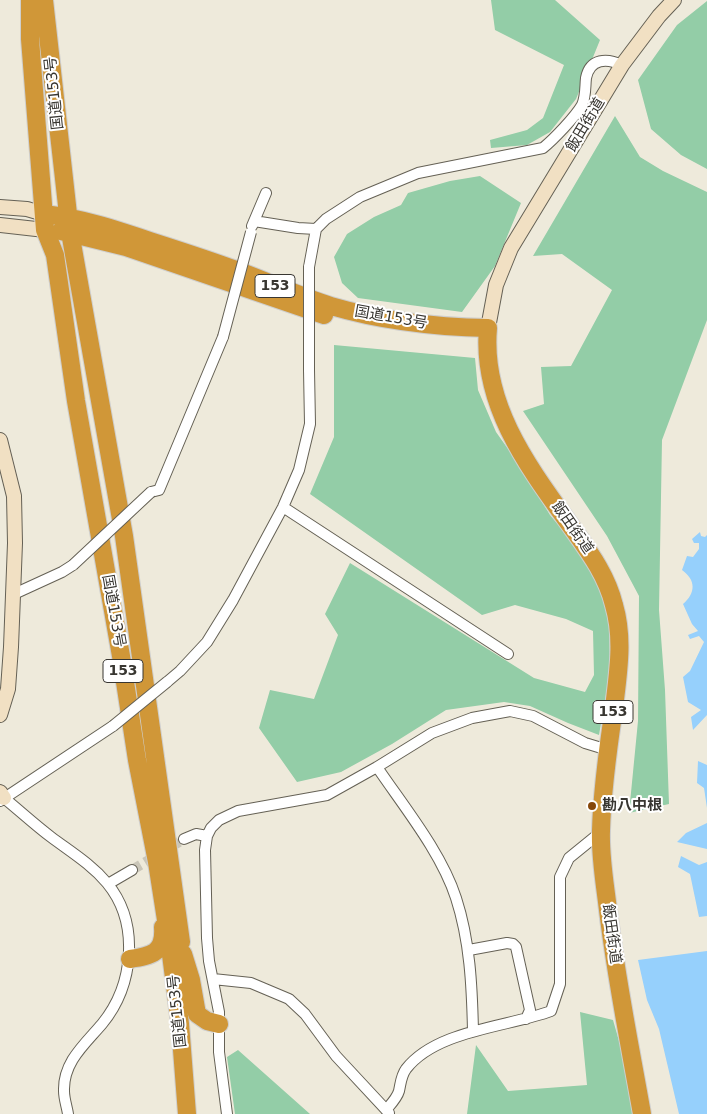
<!DOCTYPE html>
<html>
<head>
<meta charset="utf-8">
<style>
  body { margin:0 }
  canvas { display:block; background:#eeeadb }
</style>
</head>
<body>
<canvas width="707" height="1114"></canvas>
<script>
const context = document.querySelector('canvas').getContext('2d');
context.lineJoin = 'round';
function paint(path, color) {
  context.fillStyle = color;
  context.fill(path, 'evenodd');
}
function strokePath(path, color, width, dash) {
  context.strokeStyle = color;
  context.lineWidth = width;
  context.lineCap = dash ? 'butt' : 'round';
  context.setLineDash(dash || []);
  context.stroke(path);
}
function label(font, color, halo, rows, align = 'center') {
  context.font = font + ' "DejaVu Sans","Noto Sans JP",sans-serif';
  context.lineWidth = 4;
  context.setLineDash([]);
  context.textBaseline = 'middle';
  context.strokeStyle = halo;
  context.fillStyle = color;
  for (const [text, x, y, turn = 0] of rows) {
    context.save();
    context.translate(x, y);
    context.rotate((+turn || 0) * Math.PI / 180);
    context.textAlign = isNaN(turn) ? turn : align;
    if (halo) context.strokeText(text, 0, 0);
    context.fillText(text, 0, 0);
    context.restore();
  }
}
paint(new Path2D(`
  M491,0H555L600,40L576,99L550,132L527,145L491,148L490,140L527,130L543,118L564,65L495,30Z
  M707,1V169L681,155L651,129L638,80L677,25Z
  M615,116L640,157L663,171L707,192V320L662,440L659,610L665,690L669,804L629,813L638,721L639,596L607,536L523,411L544,404L541,367L571,366L612,290L562,254L533,256Z
  M480,176L521,203L495,266L462,312L358,298L342,283L334,257L347,234L374,217L401,205L408,193L450,181Z
  M334,345L475,358L478,390L496,432L518,463L550,515L592,565L609,609L610,671L599,735L568,723L530,706L504,702L446,710L392,744L341,772L297,782L259,728L270,690L314,699L338,635L325,614L350,563L534,678L585,692L594,675L593,631L566,619L515,605L482,615L310,494L334,437Z
  M580,1012L613,1020L640,1114H467L476,1045L508,1091L587,1085Z
  M238,1050L310,1114H235L227,1057Z`), '#93cda7');
paint(new Path2D(`
  M700,532L701,536L705,537L707,535V715L693,730L691,717L701,710L688,702L683,677L690,671L704,642L699,636L690,639L688,635L698,631L692,624L683,604C696,593 696,580 682,570L687,556L693,557L699,549V543H694L692,539Z
  M698,761L707,765V808L704,788L697,783Z
  M707,823V849L677,842L686,833Z
  M681,856L699,865L707,862V916L699,917L690,874L678,867Z
  M707,951V1114H679L659,1029L647,1000L638,960Z`), '#96d0fc');
strokePath(new Path2D(`
  M132,870L184,839`), '#cac6b9', 10, [10, 5]);
const street = new Path2D(`
  M254,221L298,228L316,229
  M252,226L266,193
  M309,267L316,229L326,219L360,197L418,173L543,148C554,139 575,117 582,105C586,96 585,87 586,78C590,58 607,58 622,65
  M151,492L159,490L223,337
  M283,507L508,654
  M14,594L62,572L73,565
  M167,682L180,671L207,642L233,600L283,507L299,470L310,424L309,370
  M377,767C404,807 441,852 456,898C470,941 472,986 473,1031
  M4,798C20,811 35,825 51,837C71,852 91,864 107,883C140,923 134,985 102,1024C85,1044 63,1062 64,1091C64,1099 67,1107 68,1114
  M0,801L113,726
  M184,839L196,834L207,836
  M108,884L132,870
  M469,950L507,943L513,944L516,947L530,1010L526,1019
  M213,979L251,983L289,999L305,1014L336,1056L389,1113
  M386,1110C391,1104 397,1098 399,1091C401,1082 401,1076 406,1069C436,1030 508,1027 551,1011L560,984V877L569,858L601,832
  M227,1114L219,1052V1012L209,961L207,938L205,850L207,836L211,828L219,820L238,811L327,795L377,767L432,733L472,718L510,711L533,716L585,743L608,750`);
const secondary = new Path2D(`
  M0,207L27,209L44,214
  M0,225L45,230
  M488,328L496,285L511,248L622,65L659,16L674,0
  M0,440L14,496L15,543L11,647L8,689L0,715
  M0,792L4,798`);
const highway = new Path2D(`
  M30,0V39L45,230L55,255L76,401L121,656L137,760L157,862L169,939L180,1024L187,1114
  M44,0L70,232L124,536L181,942
  M44,214C82,218 117,230 153,242C181,251 209,260 236,270C268,282 299,296 331,306C382,321 435,327 488,328C481,406 530,469 573,529C590,553 607,576 614,605C624,639 618,673 614,708C608,748 602,790 601,831C600,857 605,884 608,910C616,978 630,1046 642,1114
  M61,231L126,247L324,315
  M183,954L191,980L197,1014L207,1021L219,1024
  M130,959C151,956 165,953 163,927`);
strokePath(street, '#656155', 12);
strokePath(secondary, '#656155', 16);
strokePath(highway, '#cfcfce', 20);
strokePath(street, '#fff', 10);
strokePath(secondary, '#f1e0c3', 14);
strokePath(highway, '#d09738', 18);
const streetBridge = new Path2D(`
  M309,267V370
  M223,337L251,232
  M73,565L151,492
  M113,726L167,682`);
strokePath(streetBridge, '#656155', 12, []);
strokePath(streetBridge, '#fff', 10);
for (const [x, y, r, color] of [
  [592,806,5,"#86480a"]
]) {
  const dot = new Path2D();
  dot.arc(x, y, r, 0, 2 * Math.PI);
  context.fillStyle = color;
  context.fill(dot);
  strokePath(dot, '#fff', 2);
}
for (const [x, y, w] of [
  [275,286,40],
  [123,671,40],
  [613,712,40]
]) {
  const box = new Path2D();
  box.roundRect(x - w / 2, y - 11.5, w, 23, 4);
  context.fillStyle = '#fff';
  context.fill(box);
  strokePath(box, '#383631', 1);
}
label('bold 14px', '#383631', null, [
  ["153",275,286],
  ["153",123,671],
  ["153",613,712]
]);
label('15px', '#383631', '#fff', [
  ["国道153号",55,93,-96],
  ["飯田街道",586,125,-59],
  ["国道153号",391,318,10],
  ["飯田街道",572,528,55],
  ["国道153号",113,611,80],
  ["飯田街道",611,934,82],
  ["国道153号",178,1011,-96]
]);
label('bold 15px', '#383631', '#fff', [
  ["勘八中根",602,806]
], 'left');
</script>
</body>
</html>
